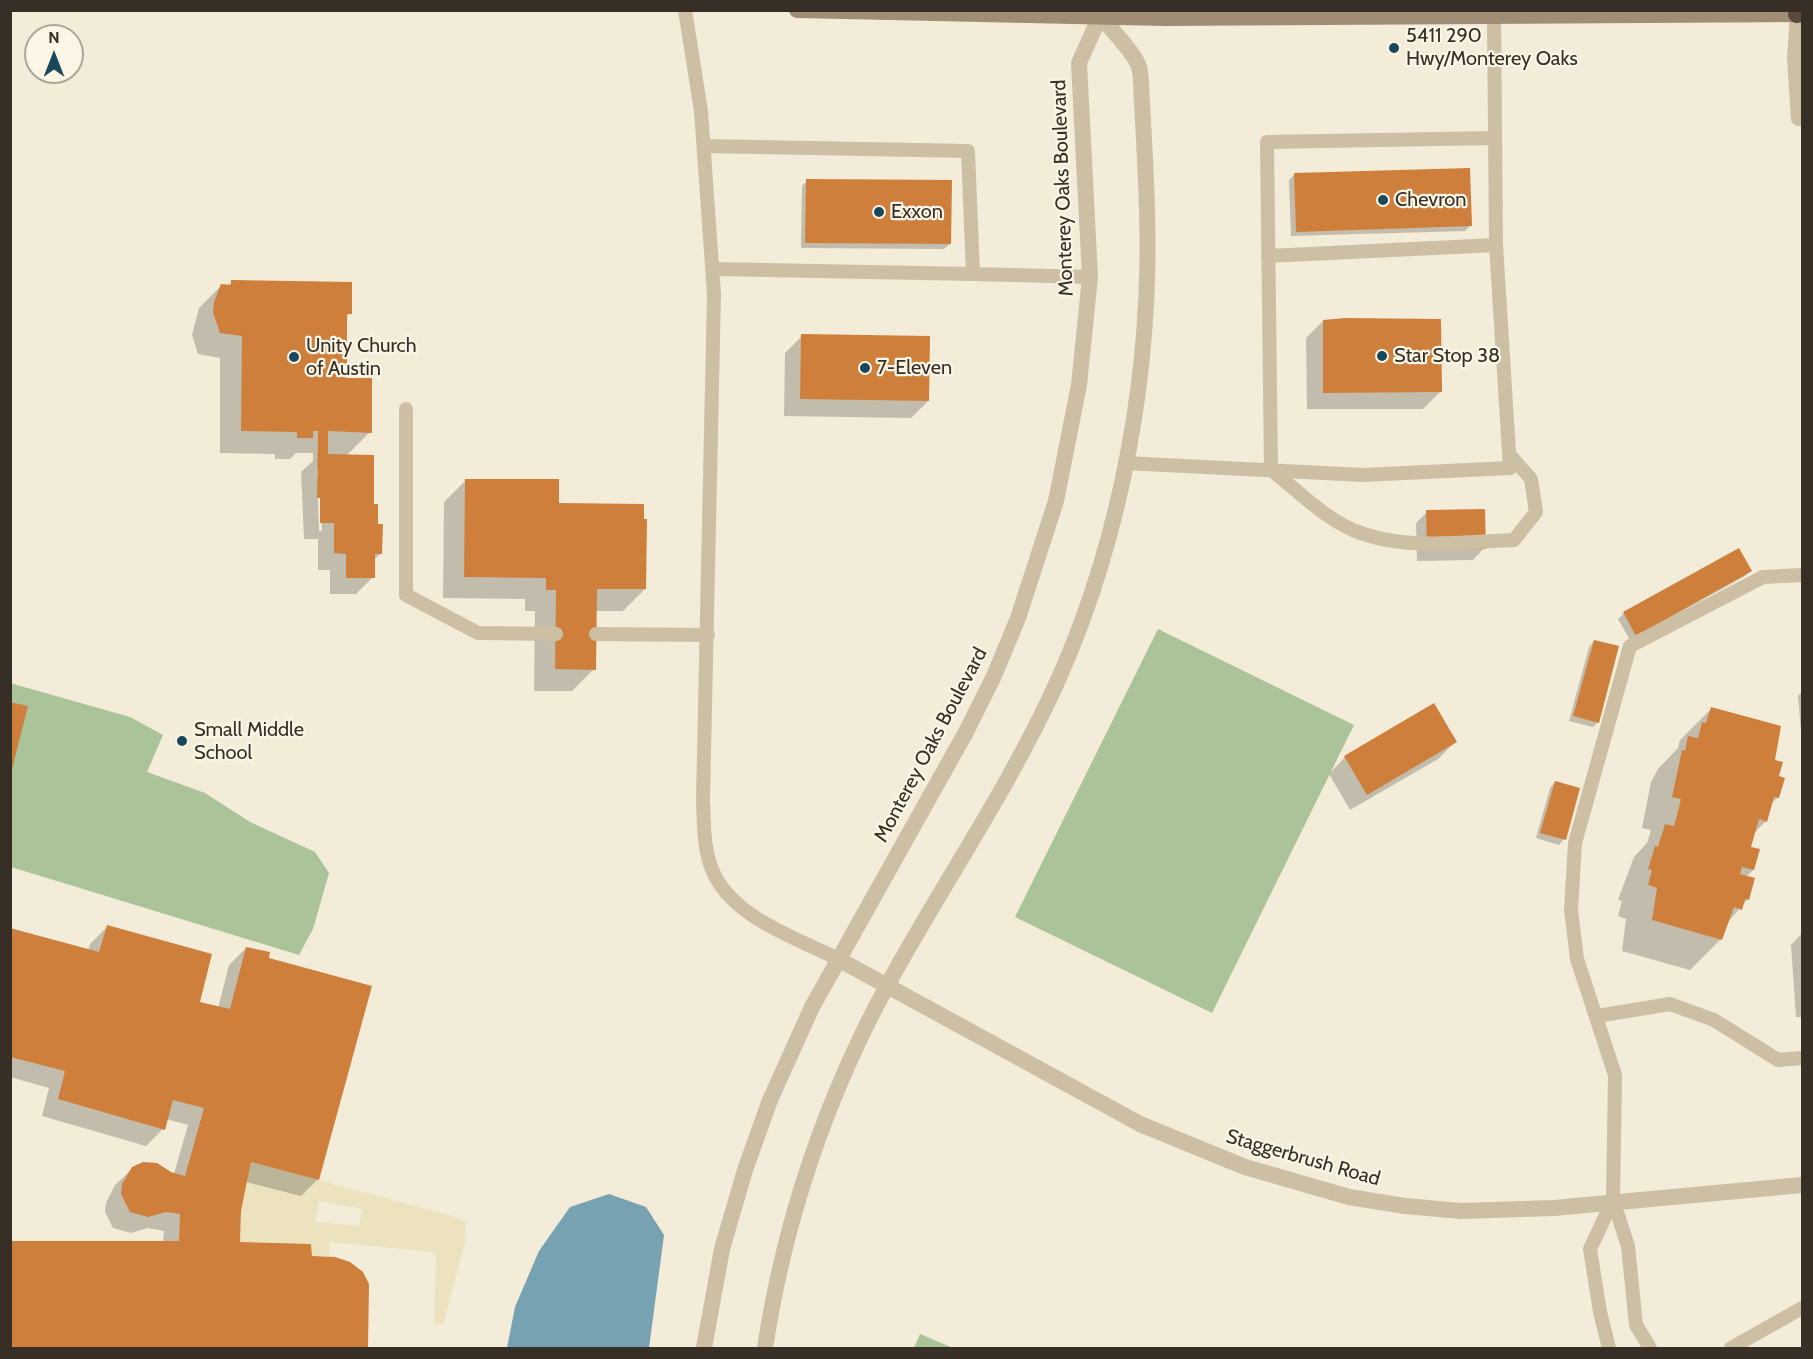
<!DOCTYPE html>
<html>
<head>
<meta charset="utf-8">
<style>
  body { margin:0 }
  #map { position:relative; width:1813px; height:1359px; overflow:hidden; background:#f3ecd9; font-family:Cabin,sans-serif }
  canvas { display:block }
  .frame { position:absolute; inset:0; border:12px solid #372f26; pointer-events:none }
  .north { position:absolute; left:24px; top:24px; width:60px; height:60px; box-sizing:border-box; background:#faf5e5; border:2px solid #aca699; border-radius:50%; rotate:0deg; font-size:16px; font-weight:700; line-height:24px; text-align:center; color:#372f26 }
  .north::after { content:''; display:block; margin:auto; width:21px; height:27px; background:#19485b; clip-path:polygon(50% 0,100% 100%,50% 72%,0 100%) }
</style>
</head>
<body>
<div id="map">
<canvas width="1813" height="1359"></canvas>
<div class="frame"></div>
<div class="north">N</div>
</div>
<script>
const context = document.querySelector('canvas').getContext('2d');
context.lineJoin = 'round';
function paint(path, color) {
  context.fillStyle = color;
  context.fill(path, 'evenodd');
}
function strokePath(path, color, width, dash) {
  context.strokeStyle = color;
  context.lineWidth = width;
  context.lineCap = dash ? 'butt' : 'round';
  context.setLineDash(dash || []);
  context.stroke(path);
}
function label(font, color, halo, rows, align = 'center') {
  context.font = font + ' Cabin,sans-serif';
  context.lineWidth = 4.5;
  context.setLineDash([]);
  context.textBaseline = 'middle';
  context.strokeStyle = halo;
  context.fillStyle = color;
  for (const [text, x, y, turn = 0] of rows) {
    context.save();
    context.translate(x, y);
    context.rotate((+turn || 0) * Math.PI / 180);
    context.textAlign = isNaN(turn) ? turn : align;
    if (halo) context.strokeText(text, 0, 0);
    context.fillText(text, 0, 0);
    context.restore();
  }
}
paint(new Path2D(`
  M1158,629L1354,725L1212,1013L1015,917Z
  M10,683L130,717L163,735L147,772L205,793L250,822L315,852L329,873L313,929L299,955L11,867Z
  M920,1334L953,1348H914Z`), '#abc398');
paint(new Path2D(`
  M251,1162L459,1218L466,1223L465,1243L443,1325L434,1324L436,1256L432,1252L330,1242L329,1256H312L311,1244L240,1242L241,1211ZM319,1201L362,1209L359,1226L315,1222Z`), '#ece2be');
paint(new Path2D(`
  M609,1194L646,1207L664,1235L649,1348H507L515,1307L539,1251L570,1207Z`), '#76a2b2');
paint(new Path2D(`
  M1294,175L1470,226L1465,231L1291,236L1289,180Z
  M807,181L950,244L944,249L801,248L802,186Z
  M232,282L350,313L345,318V380L370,432L346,456L372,505L381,553L373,561V577L356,594H330V570H318V539H304L301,472L313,461V453H296L290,459H275V454L220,453V358L198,354L192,335L199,308L221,286H227ZM317,470H320L322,531H319Z
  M1323,321L1440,392L1423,409H1307L1306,338Z
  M802,336L928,401L911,418L784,416L785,353Z
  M466,480L557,505L645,589L623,611H595L594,669L572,691H534L535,611H525V599L443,598L444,502Z
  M1427,512L1484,548L1473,560L1417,561L1416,523Z
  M1739,550L1750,571L1745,576L1630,640L1618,619L1624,613Z
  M1594,641L1598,722L1593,727L1569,721L1589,647Z
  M1802,692V742L1798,696Z
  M1711,709L1773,761L1777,777L1783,779L1777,798L1770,805L1766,821L1753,834L1749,848L1753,870L1746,877L1748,899L1727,923L1721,939L1690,970L1622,951L1626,919L1618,916L1622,901L1618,900L1634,857L1647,843L1651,830L1642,828L1651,782L1658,769L1678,748L1680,740Z
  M1455,742L1438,759L1350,810L1329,774L1345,757Z
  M1555,782L1564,839L1559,845L1536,838L1550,788Z
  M107,927L198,1003L218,1008L229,965L246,948L267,959L318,1179L301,1196L246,1182L239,1211L238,1244L310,1258L367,1284L366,1348H10V1242L163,1243L164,1231L148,1228L131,1233L113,1228L105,1212L106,1203L115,1185L133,1168L174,1174L188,1125L166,1119L163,1129L146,1146L42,1116L49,1088L10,1077V929L88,951L90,944Z
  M1802,933V1017H1796L1791,945Z`), '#0003');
paint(new Path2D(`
  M1470,168L1472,226L1296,232L1294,173Z
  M806,179L952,180L951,244L805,243Z
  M231,280L352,282V314H347V378H372V433L328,431V454L374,455V504H378V524H383L382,554H375V578H346V554L334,553V523H320V498H317L318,431H313V438H297V432L241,431L242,336L220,333L213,312L214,302L221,284L231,285Z
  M1345,318L1441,319L1442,392L1323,393V320Z
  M801,334L930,336L929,401L800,399Z
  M465,479H559V503L644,504V519H647L646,589H597L596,670L555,669L556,590H546V578L464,577Z
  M1485,509L1486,549L1427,550L1426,510Z
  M1739,548L1752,571L1636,636L1623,612Z
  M1594,640L1619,646L1599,723L1573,716Z
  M10,702L28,706L11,773H10Z
  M1434,703L1457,742L1367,795L1344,756Z
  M1711,707L1781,726L1775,760L1783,762L1779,776L1785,778L1779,798L1774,797L1767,822L1759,819L1751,847L1760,849L1754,870L1742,867L1740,874L1755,878L1749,900L1745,899L1742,910L1734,907L1722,940L1652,920L1657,888L1648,885L1652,870L1648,869L1655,846L1658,847L1665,824L1674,826L1681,799L1672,797L1682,750L1685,751L1688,736L1698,738L1702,722L1706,723Z
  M1555,781L1580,788L1566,840L1540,833Z
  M107,925L212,954L200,1002L230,1009L246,947L270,952L269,958L372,986L319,1180L251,1162L241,1211L240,1242L311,1244L312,1256L335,1257L350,1262L363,1272L369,1284L368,1348H10V1241H179L180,1214L166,1212L148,1217L130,1212L121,1194L122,1184L132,1167L143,1162L157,1163L171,1172L185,1176L204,1108L173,1100L165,1130L58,1099L65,1071L10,1057V928L99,952Z`), '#ce7f3c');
strokePath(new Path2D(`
  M685,10L701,111L714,294L703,799C704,824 703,853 715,876C737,919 797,938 838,959
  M1797,14L1794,58L1798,119H1802
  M1494,138L1267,142L1271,470C1297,490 1323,517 1353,530C1402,551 1462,542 1514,540L1536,512L1531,479L1509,454
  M704,146L968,151L973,274L1090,277
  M1268,256L1496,245
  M713,269L973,274
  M406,409V595L478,633L556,634
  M1125,463L1363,475L1510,468L1496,245L1494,16
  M596,634L708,635
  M1597,1016L1670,1004L1714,1020L1778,1060L1802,1058
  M1609,1348L1600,1312L1590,1249L1613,1200
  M1650,1348L1636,1325L1628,1246L1613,1200L1615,1075L1577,959L1571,910L1575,843L1630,646L1763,577L1802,575
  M1731,1348L1802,1308`), '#ccbfa4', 14);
strokePath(new Path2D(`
  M838,959L1140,1124L1245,1167L1349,1197L1405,1206L1461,1211L1554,1208L1802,1185`), '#ccbfa4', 16);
strokePath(new Path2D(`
  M704,1348L722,1249L745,1170L770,1100L812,1007L966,732L994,676L1018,618L1056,501L1079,385L1090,277L1079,63L1100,16L1099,10
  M765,1348C784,1222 826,1097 888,984C944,882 1011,785 1059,678C1123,533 1152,368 1147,210C1146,174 1144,138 1142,103C1141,92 1142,77 1139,67C1135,53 1110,28 1100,16`), '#ccbfa4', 16);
strokePath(new Path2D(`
  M797,10L1165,18L1802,14`), '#9f8e75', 16);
strokePath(new Path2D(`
  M1797,14L1802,13`), '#584b3d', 18);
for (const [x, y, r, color] of [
  [1394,48,6,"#19485b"],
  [1383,200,6,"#19485b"],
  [879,212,6,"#19485b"],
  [1382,356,6,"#19485b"],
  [294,357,6,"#19485b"],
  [865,368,6,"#19485b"],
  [182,741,6,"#19485b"]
]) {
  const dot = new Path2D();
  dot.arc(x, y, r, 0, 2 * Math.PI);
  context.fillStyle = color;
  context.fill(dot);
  strokePath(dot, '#faf5e5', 2);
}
label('20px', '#372f26', '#faf5e5', [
  ["5411 290",1406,36],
  ["Hwy/Monterey Oaks",1406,59],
  ["Chevron",1395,200],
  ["Exxon",891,212],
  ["Unity Church",306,346],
  ["of Austin",306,369],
  ["Star Stop 38",1394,356],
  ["7-Eleven",877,368],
  ["Small Middle",194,730],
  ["School",194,753]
], 'left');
label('20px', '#372f26', '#faf5e5', [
  ["Monterey Oaks Boulevard",1063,188,-92],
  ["Monterey Oaks Boulevard",931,745,-62],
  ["Staggerbrush Road",1303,1158,16]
]);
</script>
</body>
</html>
